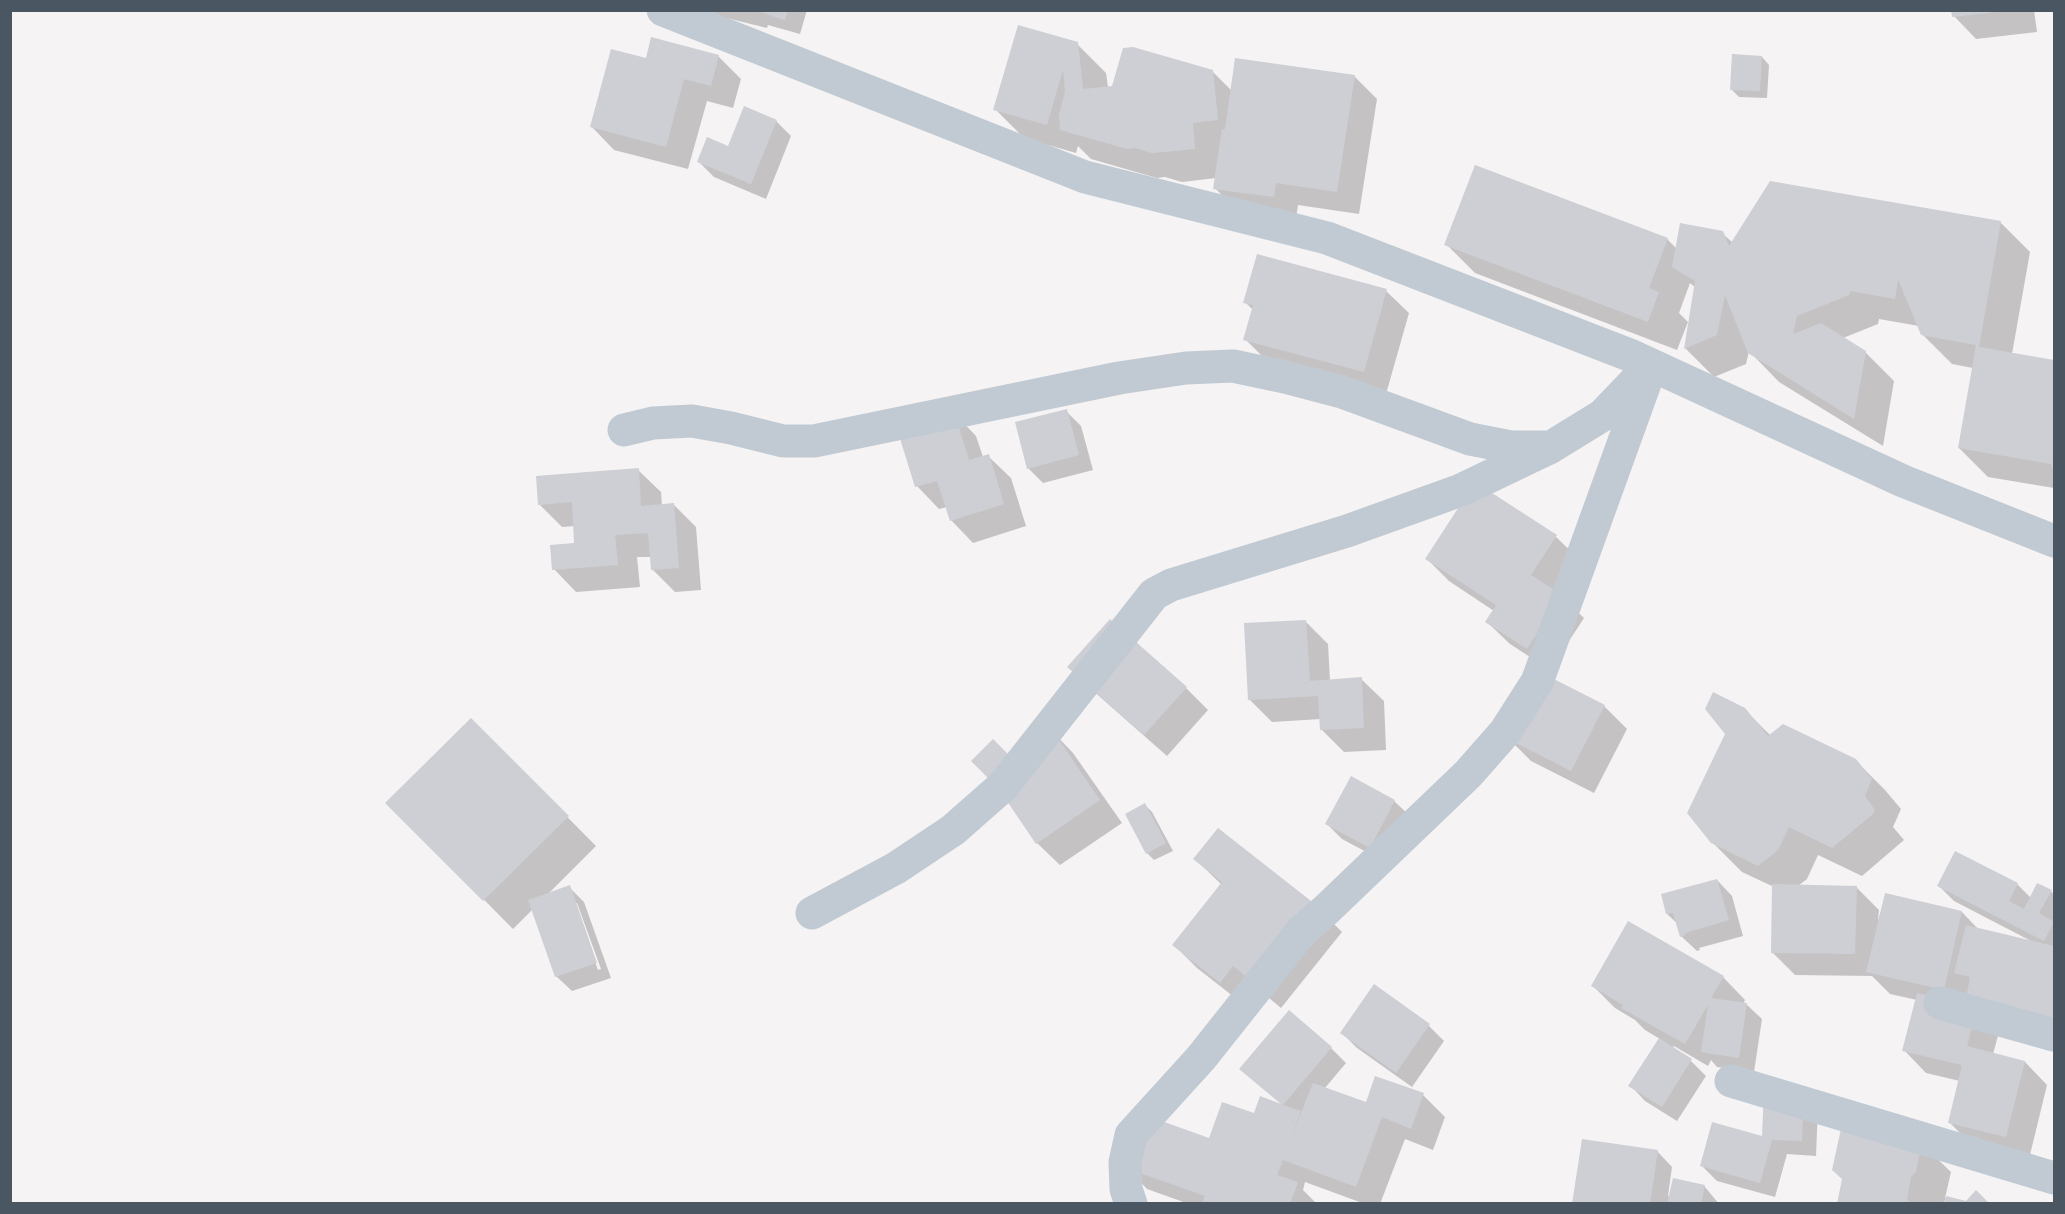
<!DOCTYPE html>
<html>
<head>
<meta charset="utf-8">
<style>
  body { margin:0 }
  #map { position:relative; width:2065px; height:1214px; overflow:hidden; background:#f5f3f3; font-family:Barlow,sans-serif }
  canvas { display:block }
  .frame { position:absolute; inset:0; border:12px solid #4a5661; pointer-events:none }
</style>
</head>
<body>
<div id="map">
<canvas width="2065" height="1214"></canvas>
<div class="frame"></div>
</div>
<script>
const context = document.querySelector('canvas').getContext('2d');
context.lineJoin = 'round';
function paint(path, color) {
  context.fillStyle = color;
  context.fill(path, 'evenodd');
}
function strokePath(path, color, width, dash) {
  context.strokeStyle = color;
  context.lineWidth = width;
  context.lineCap = dash ? 'butt' : 'round';
  context.setLineDash(dash || []);
  context.stroke(path);
}
paint(new Path2D(`
  M694,10H807L800,34L768,25L767,28Z
  M1953,10H2034L2037,32L1976,39L1954,16Z
  M1077,44L1106,73L1108,87L1212,71L1232,91L1354,76L1377,99L1359,214L1298,205L1296,219L1237,211L1215,188L1216,178L1182,182L1165,177L1157,178L1091,159L1078,146L1076,153L1024,138L995,109Z
  M718,56L741,79L733,108L707,101L688,169L614,150L592,127L647,60Z
  M1762,57L1769,65L1767,98L1739,97L1731,89Z
  M776,121L791,136L766,199L714,177L699,162Z
  M2001,223L2030,252L2012,354L2054,362V488L1988,477L1959,448L1973,368L1952,364L1922,334L1919,326L1879,319L1878,324L1843,338L1865,352L1894,381L1883,446L1779,382L1749,351L1746,364L1714,377L1685,348L1696,288L1690,283L1679,313L1688,322L1677,350L1475,273L1446,244L1667,239L1677,249L1722,233L1733,243Z
  M1386,291L1409,313L1386,394L1268,362L1245,339L1253,310L1245,302Z
  M1066,411L1081,426L1093,470L1043,483L1028,468Z
  M954,413L976,436L983,457L988,456L1011,478L1026,526L973,543L951,520L947,507L939,509L917,486Z
  M638,470L661,492L662,506L674,505L696,527L701,590L675,592L652,569L651,557H637L640,587L576,592L554,569L576,545L575,526L562,527L540,505Z
  M1476,484L1556,537L1579,559L1561,596L1584,618L1550,670L1510,644L1487,622L1494,611L1449,581L1427,559Z
  M1306,622L1328,644L1330,681L1361,679L1384,701L1386,750L1344,752L1321,729V719L1272,722L1249,699Z
  M1186,688L1208,710L1167,756L1091,689Z
  M1604,706L1627,729L1594,793L1531,761L1508,738Z
  M1744,709L1771,736L1855,760L1885,790L1901,809L1893,827L1904,840L1862,876L1818,855L1807,879L1798,886L1856,887L1879,910L1878,921L1886,895L1962,912L1979,930L2031,941L1954,901L1939,886L2017,884L2031,898L2051,891L2054,895V1035L1999,1032L1993,1054L2025,1062L2047,1085L2029,1159L1972,1145L1949,1122L1960,1081L1926,1073L1904,1050L1917,1000L1890,994L1872,976L1795,975L1772,952L1774,887L1742,872L1712,842Z
  M471,720L596,846L548,894L569,887L584,902L611,978L572,991L556,976L533,909L513,929L388,803ZM574,903H577L601,969L598,970Z
  M1051,730L1073,753L1122,823L1060,865L1037,843L1010,758Z
  M1352,778L1394,801L1410,816L1385,862L1342,839L1327,824Z
  M1145,805L1152,812L1173,851L1154,860L1147,853Z
  M1195,859L1319,909L1342,932L1281,1008L1256,987L1243,1004L1197,968L1174,945L1222,885Z
  M1717,880L1732,896L1743,936L1699,948L1700,950L1697,951L1681,936L1678,924L1667,914Z
  M1723,977L1745,1000L1743,1004H1746L1762,1019L1754,1072L1717,1067L1711,1060L1708,1066L1674,1046L1672,1049L1691,1061L1706,1076L1677,1121L1645,1101L1630,1085L1660,1039L1645,1030L1635,1020L1615,1008L1593,986Z
  M1374,987L1429,1026L1444,1041L1412,1087L1357,1048L1342,1033Z
  M1331,1048L1346,1063L1325,1088L1367,1104L1423,1095L1445,1117L1433,1150L1405,1139L1380,1204H1365L1305,1182L1303,1190L1317,1204H1189L1147,1189L1125,1166L1210,1140L1254,1115L1284,1106L1242,1069Z
  M1818,1106L1816,1156L1787,1154L1775,1197L1717,1181L1702,1166L1763,1138Z
  M1921,1143L1951,1172L1945,1198L1966,1202L1946,1204L1947,1198L1942,1204H1838Z
  M1657,1151L1672,1167L1668,1196L1670,1197L1674,1180L1705,1187L1719,1204H1574Z`), '#0003');
paint(new Path2D(`
  M754,10H788L785,20Z
  M1951,10H1997V12L1952,17Z
  M1018,25L1078,42L1083,89L1112,86L1123,48L1133,47L1213,70L1218,120L1193,123L1195,149L1152,153L1135,148L1127,149L1060,130L1059,114L1065,92L1063,70L1047,125L993,110Z
  M651,37L719,55L711,86L684,79L666,147L590,127L611,49L646,58Z
  M1732,54L1762,56L1760,91L1730,90Z
  M1235,58L1355,75L1337,192L1276,183L1274,197L1213,189L1222,129H1225Z
  M744,106L777,120L751,184L697,162L707,137L728,146Z
  M1475,165L1668,238L1649,288L1659,292L1648,322L1444,245Z
  M1770,181L2001,221L1979,347L2054,360V473L2051,464L1958,448L1976,345L1921,335L1898,279L1895,299L1850,291L1849,295L1797,316L1793,334L1821,323L1866,351L1854,419L1748,353L1725,295L1717,335L1684,349L1695,281L1672,267L1680,223L1723,231L1729,246Z
  M1257,254L1387,289L1364,372L1243,340L1253,305L1243,303Z
  M1067,409L1079,455L1027,469L1015,422Z
  M954,411L969,460L989,454L1004,504L950,521L937,481L915,487L897,429Z
  M639,468L641,506L674,503L679,568L651,570L648,533L615,535L618,565L552,570L550,545L574,543L572,502L538,505L536,476Z
  M1475,482L1557,535L1531,575L1562,595L1527,649L1485,622L1496,605L1425,559Z
  M1110,619L1187,687L1144,735L1067,667Z
  M1306,620L1310,681L1362,677L1364,728L1320,730L1318,696L1248,700L1244,623Z
  M1540,672L1605,705L1571,771L1506,738Z
  M1713,692L1745,708L1768,736L1783,724L1856,759L1872,779L1865,796L1875,810L1873,814L1832,848L1789,827L1778,850L1758,866L1711,843L1687,813L1725,734L1705,709Z
  M471,718L569,816L483,901L385,803Z
  M1051,728L1100,800L1036,844L990,776L988,778L971,761L993,739L1010,756Z
  M1351,776L1395,800L1370,848L1325,824Z
  M1145,803L1166,843L1146,854L1125,814Z
  M1218,828L1320,908L1258,986L1233,966L1220,983L1172,945L1222,882L1193,859Z
  M1955,851L2018,883L2009,901L2024,909L2037,883L2052,890L2039,913L2054,922L2044,941L1937,886Z
  M1717,879L1729,920L1685,933L1686,935L1680,937L1673,913L1666,914L1661,894Z
  M1772,884L1857,886L1855,954L1771,953Z
  M570,885L597,963L555,977L528,900Z
  M1885,893L1962,911L1944,990L1866,972Z
  M1628,921L1724,976L1711,998L1747,1003L1739,1058L1701,1052L1708,1005L1685,1044L1621,1008L1623,1005L1591,986Z
  M1966,925L2054,946V1019L1966,998L1970,977L1954,973Z
  M1374,984L1430,1024L1396,1073L1340,1033Z
  M1917,993L1977,1008L1967,1046L2025,1061L2006,1137L1948,1123L1962,1065L1902,1051Z
  M1289,1010L1332,1047L1283,1105L1301,1111L1287,1148L1313,1083L1366,1102L1375,1076L1424,1093L1411,1129L1382,1117L1356,1187L1283,1160L1277,1175L1298,1182L1290,1204H1202L1205,1196L1123,1167L1142,1114L1209,1138L1222,1102L1254,1113L1260,1096L1281,1104L1239,1069Z
  M1659,1038L1692,1059L1662,1107L1628,1086Z
  M1764,1088L1804,1090L1802,1141L1772,1140L1760,1183L1700,1166L1712,1122L1762,1136Z
  M1842,1124L1922,1141L1916,1172L1911,1177L1907,1199L1911,1204H1837L1842,1179L1832,1170Z
  M1582,1139L1658,1150L1650,1204H1572Z
  M1673,1178L1705,1185L1701,1204H1667Z
  M1976,1190L1990,1204H1944L1946,1196L1966,1201Z`), '#cdcfd5');
strokePath(new Path2D(`
  M663,10L1085,177L1327,238L1632,356L1903,481L2054,541
  M624,430L653,423L692,421L731,428L783,441H814L1119,378L1186,368L1233,366L1285,377L1342,392L1470,439L1511,447H1547
  M812,913L896,868L953,830L1003,786L1154,594L1171,585L1347,531L1461,490L1551,447L1603,415L1651,365
  M1940,1003L2054,1035
  M1731,1081L2054,1178
  M1131,1204L1126,1189L1125,1162L1131,1135L1201,1058L1301,932L1326,910L1468,774L1505,732L1537,682L1648,375`), '#c1cad2', 33);
</script>
</body>
</html>
